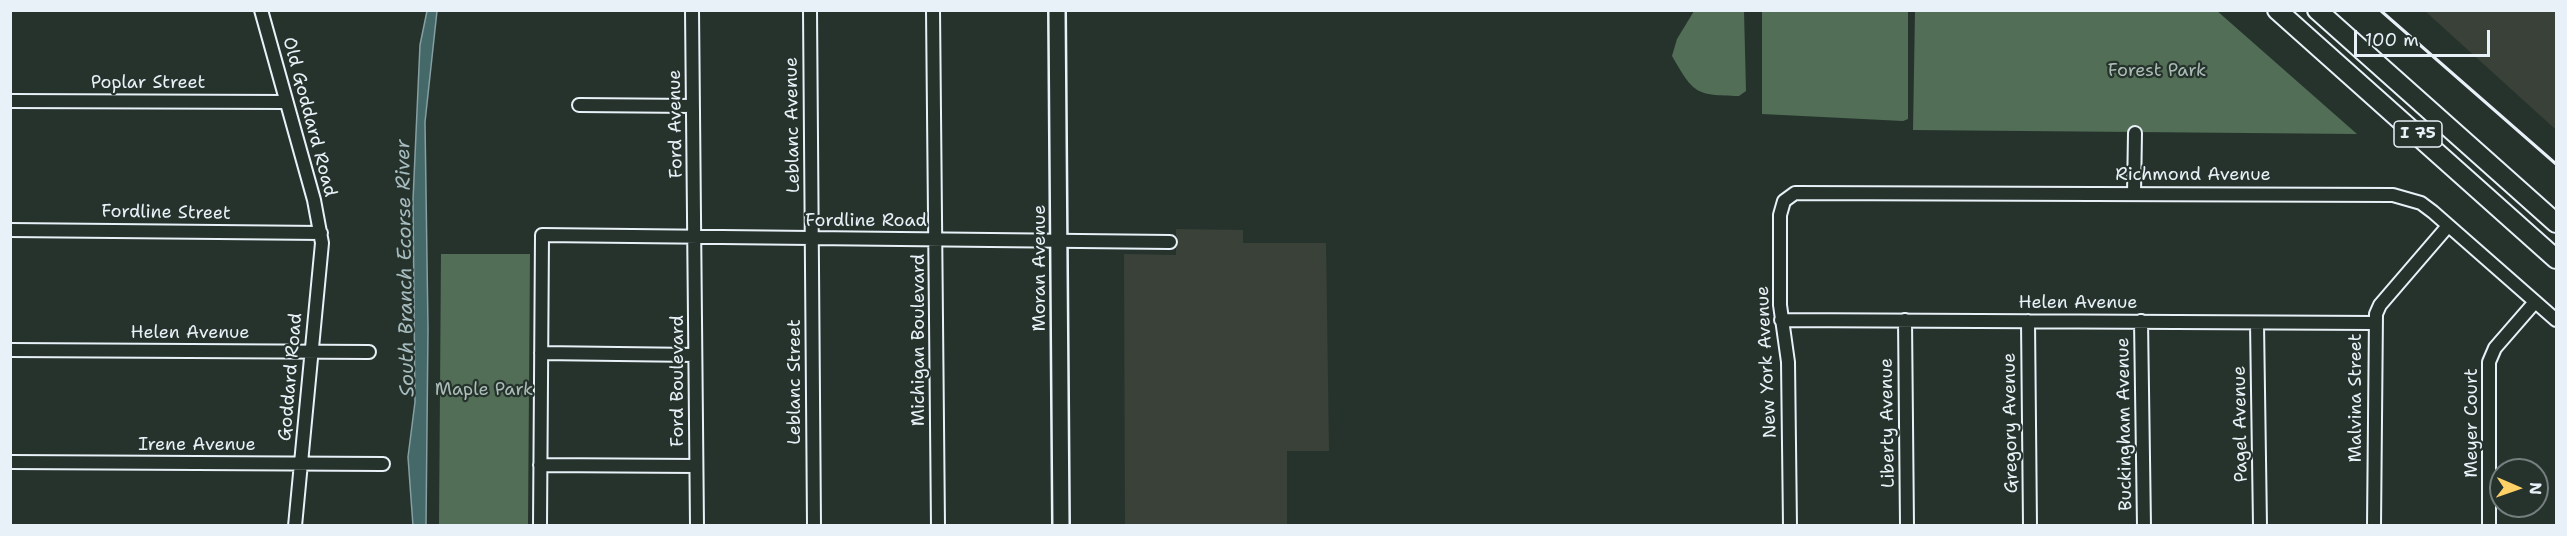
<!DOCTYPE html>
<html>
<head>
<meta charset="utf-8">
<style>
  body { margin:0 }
  #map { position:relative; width:2567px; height:536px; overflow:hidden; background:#26332d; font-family:"Shantell Sans",sans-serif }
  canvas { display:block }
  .frame { position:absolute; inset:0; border:12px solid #e8f1f8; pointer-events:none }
  .north { position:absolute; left:2489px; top:458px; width:60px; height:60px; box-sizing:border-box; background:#26332d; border:2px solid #747f7e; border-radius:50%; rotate:92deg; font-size:16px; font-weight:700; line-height:24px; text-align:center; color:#e8f1f8 }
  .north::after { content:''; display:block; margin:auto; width:21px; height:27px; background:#ffd166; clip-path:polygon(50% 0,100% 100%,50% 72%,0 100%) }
  .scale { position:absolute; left:2354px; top:30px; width:136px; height:27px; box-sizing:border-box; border:3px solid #e8f1f8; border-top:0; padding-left:8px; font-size:18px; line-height:21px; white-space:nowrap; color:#e8f1f8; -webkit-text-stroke:4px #26332d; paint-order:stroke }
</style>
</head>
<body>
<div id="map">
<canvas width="2567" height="536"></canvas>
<div class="frame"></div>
<div class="north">N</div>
<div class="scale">100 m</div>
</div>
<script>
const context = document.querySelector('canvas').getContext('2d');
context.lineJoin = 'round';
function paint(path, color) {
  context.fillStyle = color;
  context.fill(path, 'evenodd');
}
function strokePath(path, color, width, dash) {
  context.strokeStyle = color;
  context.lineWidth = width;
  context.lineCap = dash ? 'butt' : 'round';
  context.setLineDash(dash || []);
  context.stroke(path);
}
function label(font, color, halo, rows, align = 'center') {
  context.font = font + ' "Shantell Sans",sans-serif';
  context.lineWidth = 4.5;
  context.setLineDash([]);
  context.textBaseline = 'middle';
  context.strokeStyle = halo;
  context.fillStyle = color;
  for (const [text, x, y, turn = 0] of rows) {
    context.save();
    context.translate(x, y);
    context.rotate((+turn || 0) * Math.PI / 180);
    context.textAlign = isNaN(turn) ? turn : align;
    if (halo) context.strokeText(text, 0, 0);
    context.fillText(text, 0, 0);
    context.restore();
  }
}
paint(new Path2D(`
  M2425,11H2556V128H2554Z
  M1176,229L1243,230V243H1326L1329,451H1287V525H1125L1124,254L1176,255Z`), '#3a4138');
paint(new Path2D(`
  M2216,10L2357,134L1913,130L1915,11Z
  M1694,11H1744L1746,91L1739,96C1695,95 1694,94 1672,56L1677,39Z
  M1762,11H1908V119L1903,121L1762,114Z
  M441,254H530L528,525H439Z`), '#526e56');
const water = new Path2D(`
  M437,11L425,122L428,329L426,525L413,526L408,457L415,402L413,200L420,45L427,11Z`);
paint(water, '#446968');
strokePath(water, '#869fa2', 1.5);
const minor = new Path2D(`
  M261,10L314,200L322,243L295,526
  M692,10L697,526
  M810,10L814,526
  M933,10L938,526
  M10,101L286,102
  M579,105L693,106
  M2134,193L2135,133
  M10,230L321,233
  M1781,320L2374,323
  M1905,320L1907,526
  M2028,321L2030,526
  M2141,321L2144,526
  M2257,323L2260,526
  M10,350L369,352
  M541,353L695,355
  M10,462L383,464
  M540,465L696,466
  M540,526L542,235L1170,242
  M1790,526L1788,362L1780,305V215L1784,201L1795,193L2393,195L2421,203L2433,212L2556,320
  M2374,526L2376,314L2380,305L2448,226
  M2489,526V362L2495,348L2535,302`);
const major = new Path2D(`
  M1057,10L1061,526`);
const highway = new Path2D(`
  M2277,10L2556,259
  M2317,10L2556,223`);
strokePath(minor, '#e8f1f8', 16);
strokePath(major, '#e8f1f8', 20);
strokePath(highway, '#e8f1f8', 22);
strokePath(minor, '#26332d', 12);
strokePath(major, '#26332d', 15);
strokePath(highway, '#26332d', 18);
strokePath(new Path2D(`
  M2380,10L2556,164`), '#e8f1f8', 3);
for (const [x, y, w] of [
  [2418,134,48]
]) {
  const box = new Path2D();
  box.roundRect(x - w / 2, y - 13, w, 26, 4.5);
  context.fillStyle = '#26332d';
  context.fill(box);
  strokePath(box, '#e8f1f8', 1.5);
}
label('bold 16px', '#e8f1f8', null, [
  ["I 75",2418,134]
]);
label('18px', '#acbdb7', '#26332d', [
  ["Forest Park",2157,71],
  ["Maple Park",484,390]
]);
label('18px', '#e8f1f8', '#26332d', [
  ["Poplar Street",148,83],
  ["Old Goddard Road",309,117,75],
  ["Ford Avenue",676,124,-91],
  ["Leblanc Avenue",793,125,-91],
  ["Richmond Avenue",2193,175],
  ["Fordline Street",166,213,1],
  ["Fordline Road",866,221],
  ["Moran Avenue",1040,268,-90],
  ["Helen Avenue",2078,303],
  ["Helen Avenue",190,333],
  ["Michigan Boulevard",919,340,-90],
  ["New York Avenue",1767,362,-93],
  ["Goddard Road",291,377,-85],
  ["Ford Boulevard",678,381,-90],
  ["Leblanc Street",795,382,-90],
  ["Malvina Street",2356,398,-90],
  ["Liberty Avenue",1888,423,-91],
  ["Gregory Avenue",2011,423,-91],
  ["Meyer Court",2472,423,-90],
  ["Buckingham Avenue",2125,424,-91],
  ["Pagel Avenue",2241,424,-91],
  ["Irene Avenue",197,445]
]);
label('italic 20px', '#a6bbbe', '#26332d', [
  ["South Branch Ecorse River",406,268,-91]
]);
</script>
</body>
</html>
